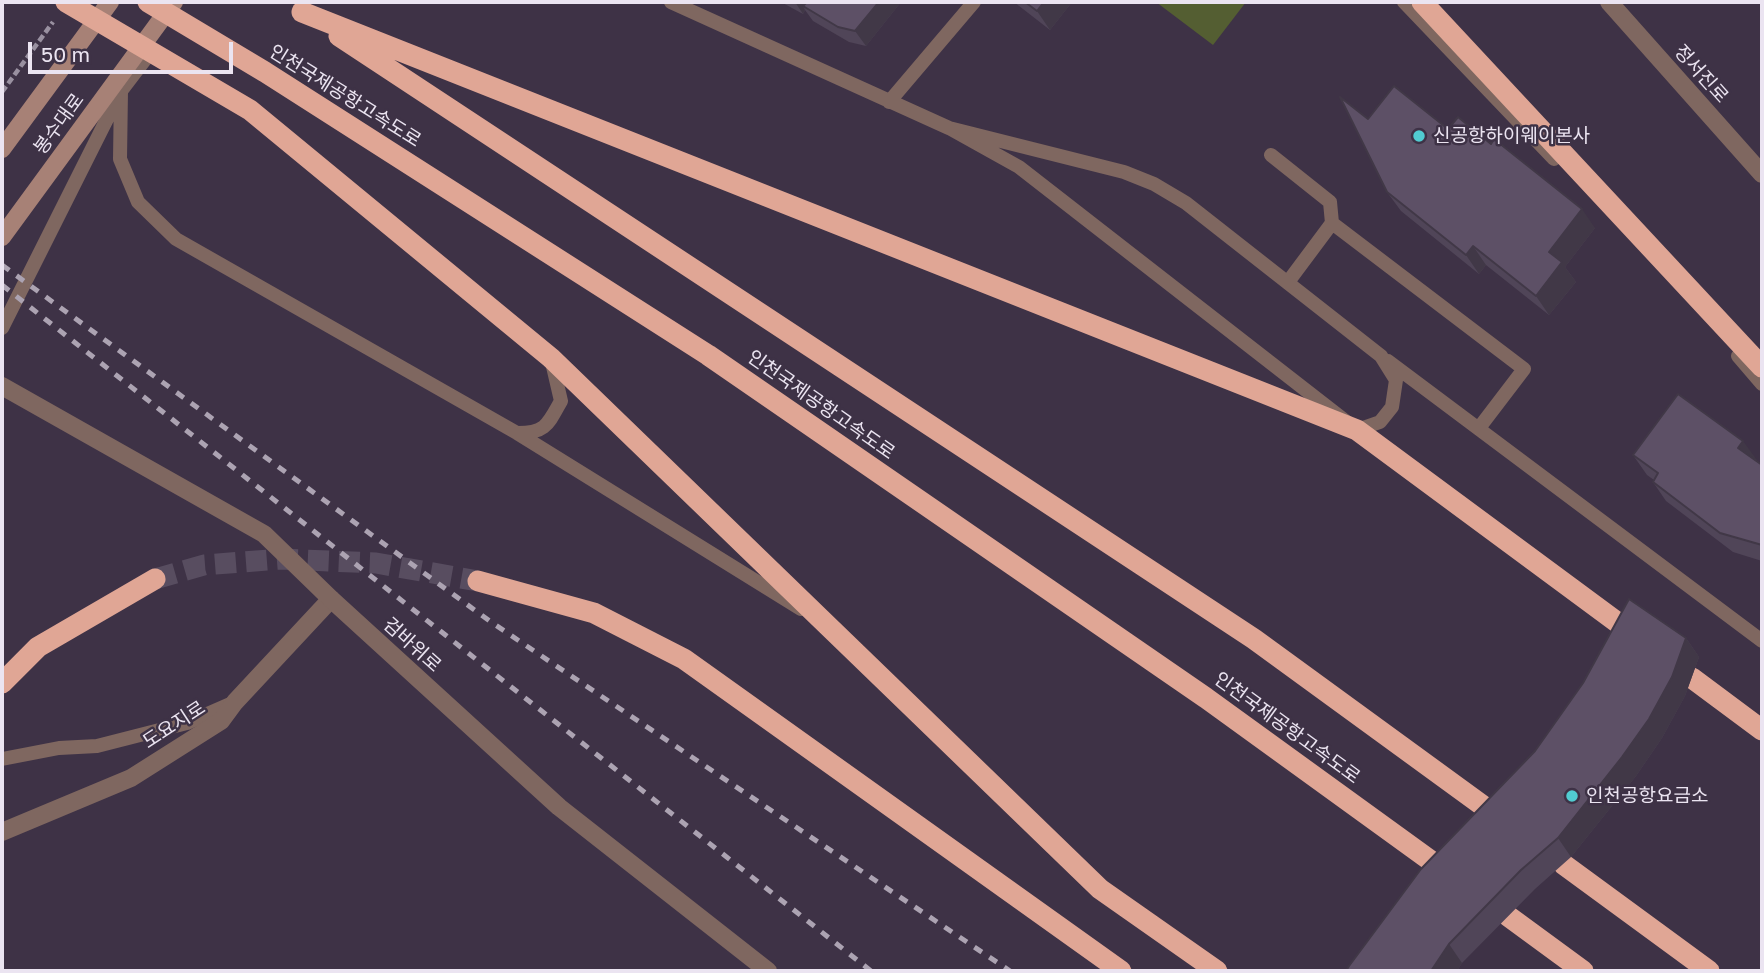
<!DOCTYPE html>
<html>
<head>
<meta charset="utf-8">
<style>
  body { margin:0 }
  #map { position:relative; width:1764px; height:973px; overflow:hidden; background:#3e3246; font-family:"Golos Text",sans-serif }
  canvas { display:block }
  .frame { position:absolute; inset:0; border:4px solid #ebe4f1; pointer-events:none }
  .scale { position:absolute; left:28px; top:42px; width:205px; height:32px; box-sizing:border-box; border:4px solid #ebe4f1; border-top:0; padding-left:9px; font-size:21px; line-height:24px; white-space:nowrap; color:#ebe4f1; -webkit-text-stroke:5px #3e3246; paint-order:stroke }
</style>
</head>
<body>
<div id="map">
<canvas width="1764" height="973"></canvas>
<div class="frame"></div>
<div class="scale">50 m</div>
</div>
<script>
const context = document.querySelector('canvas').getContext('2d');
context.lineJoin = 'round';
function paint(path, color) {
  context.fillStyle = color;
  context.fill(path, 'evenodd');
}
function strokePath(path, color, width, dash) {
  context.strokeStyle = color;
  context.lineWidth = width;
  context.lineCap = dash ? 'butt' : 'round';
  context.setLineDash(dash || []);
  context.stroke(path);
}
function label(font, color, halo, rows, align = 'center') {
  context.font = font + ' "Golos Text","Noto Sans KR",sans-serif';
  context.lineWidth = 5;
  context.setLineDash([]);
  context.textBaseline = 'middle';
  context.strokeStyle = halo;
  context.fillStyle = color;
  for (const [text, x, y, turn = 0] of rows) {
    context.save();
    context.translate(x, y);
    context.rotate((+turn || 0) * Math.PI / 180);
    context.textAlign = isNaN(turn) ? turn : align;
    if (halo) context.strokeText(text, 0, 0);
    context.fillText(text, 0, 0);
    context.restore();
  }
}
paint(new Path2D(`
  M1156,2H1246L1213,45Z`), '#545e32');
strokePath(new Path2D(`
  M155,579L204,565L281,559L376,563L478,581`), '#584d60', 21, [21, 10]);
strokePath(new Path2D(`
  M2,92L53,22`), '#9990a0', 4.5, [7, 3.5]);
strokePath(new Path2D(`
  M671,2L949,128L1124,172L1154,184L1186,203L1381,356L1396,380L1392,407L1380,422L1357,430L1019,167L949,128
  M1404,2L1554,159
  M121,91L120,159L138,202L176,239L517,433L801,609
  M889,102L974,2
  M1271,155L1330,202L1332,223
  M1288,282L1332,223L1524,369L1479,428
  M2,328L121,91L147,57
  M1738,356L1762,384
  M1388,361L1762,641
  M518,433C546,433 548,424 561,401L551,358
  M2,759L59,748L97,746L187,723L235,702`), '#7f6760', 14);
strokePath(new Path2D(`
  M2,832L131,778L221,721L235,702L331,599`), '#7f6760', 18);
strokePath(new Path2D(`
  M1609,2L1762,174
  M2,386L264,534L331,599L559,807L768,971`), '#7f6760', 18);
strokePath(new Path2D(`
  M2,149L110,2
  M2,237L174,2`), '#a78176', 18);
strokePath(new Path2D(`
  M66,2L250,110L551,358L1100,889L1217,971
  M148,2L265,72L708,355L1206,698L1449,874
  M1422,2L1762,367
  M302,12L1357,430L1633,634
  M339,36L1254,639L1501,819
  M478,581L594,613L684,659L1121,971
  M1692,678L1762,730
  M2,683L38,647L155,579
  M1563,864L1709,971
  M1508,916L1583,971`), '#e0a695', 21);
strokePath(new Path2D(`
  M2,265L491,622L1010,971
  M2,285L871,971`), '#aca3b2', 5, [9, 9]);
paint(new Path2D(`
  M781,2H901L866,46L849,42L813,21L805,10L803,14Z
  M1014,2H1072L1050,30Z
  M1368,119L1595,228L1565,267L1576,282L1549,315L1486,265L1479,274L1401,211L1387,192Z
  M1633,455L1757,460L1756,461L1762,465V561L1733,552L1666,501L1653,482L1654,480L1647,475Z
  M1686,638L1699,657L1685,696L1662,738L1636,776L1571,857L1535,889L1462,963L1457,971L1421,869Z`), '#504558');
paint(new Path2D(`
  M795,2H810L803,6L805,10L803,14Z
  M879,2H901L866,46L855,31Z
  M1044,2H1072L1050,30L1037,11Z
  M1582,209L1595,228L1565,267L1576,282L1549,315L1536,296L1549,252Z
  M1473,246L1486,265L1479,274L1466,255Z
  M1743,441L1757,460L1751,467L1738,448Z
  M1686,638L1699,657L1685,696L1662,738L1636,776L1571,857L1558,838Z
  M1449,944L1462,963L1457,971H1431Z`), '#413847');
const building = new Path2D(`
  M807,2H879L855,31L838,27L803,6Z
  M1025,2H1044L1037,11Z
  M1394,86L1448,129L1458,117L1491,144L1494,139L1582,209L1549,252L1562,262L1536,296L1473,246L1466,255L1387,192L1340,97L1368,119Z
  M1678,394L1743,441L1738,448L1762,465V545L1720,533L1653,482L1658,473L1633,455Z
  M1629,599L1686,638L1672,677L1649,719L1622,757L1558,838L1521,870L1449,944L1431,971H1346L1349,966L1421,869L1535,751L1583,683Z`);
paint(building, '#5d5066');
strokePath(building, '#413847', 2);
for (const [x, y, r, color] of [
  [1419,136,7,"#51ccd1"],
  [1572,796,7,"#51ccd1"]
]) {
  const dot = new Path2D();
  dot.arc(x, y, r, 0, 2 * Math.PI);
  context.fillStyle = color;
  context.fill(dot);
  strokePath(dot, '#3e3246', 2.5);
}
label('19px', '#ebe4f1', '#3e3246', [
  ["정서진로",1701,74,48],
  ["인천국제공항고속도로",345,96,32],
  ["봉수대로",59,124,-54],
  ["인천국제공항고속도로",821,405,35],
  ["검바위로",412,645,42],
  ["도요지로",174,725,-33],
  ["인천국제공항고속도로",1287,728,36]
]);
label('19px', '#ebe4f1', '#3e3246', [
  ["신공항하이웨이본사",1433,136],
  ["인천공항요금소",1586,796]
], 'left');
</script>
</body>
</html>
